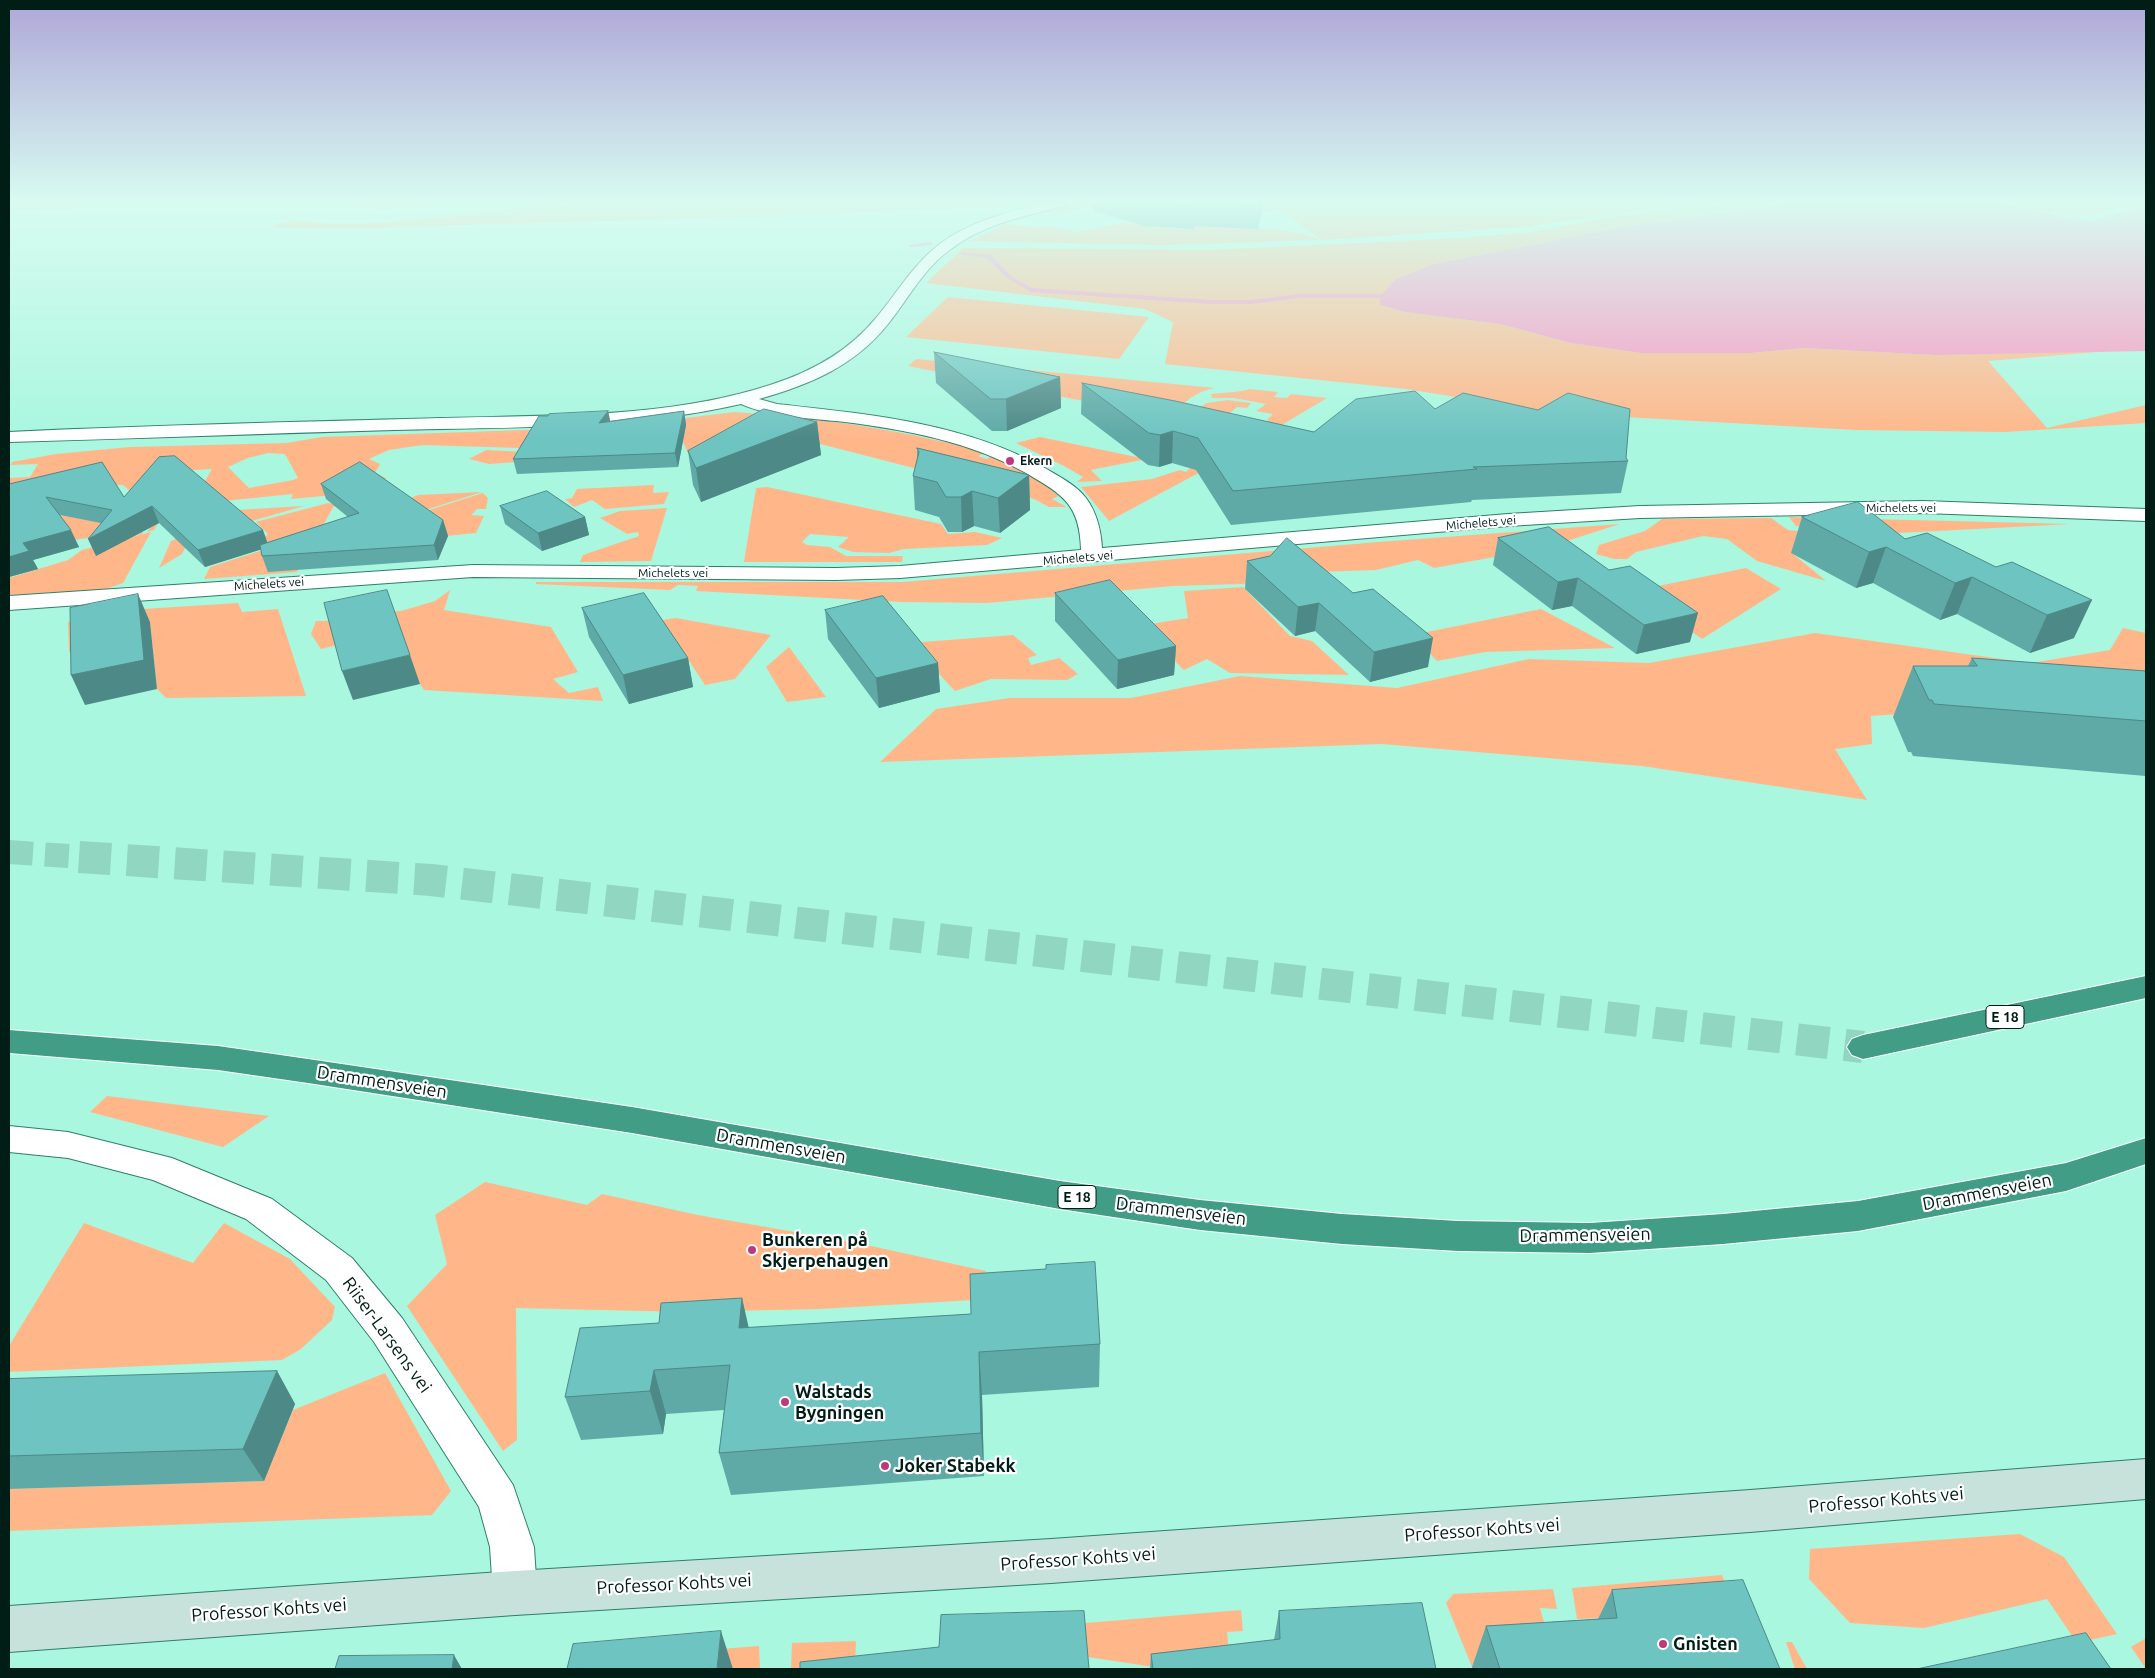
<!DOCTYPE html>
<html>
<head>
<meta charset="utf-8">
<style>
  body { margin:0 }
  #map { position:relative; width:2155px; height:1678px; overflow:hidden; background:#a9f7df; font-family:Ubuntu,sans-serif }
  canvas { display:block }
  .frame { position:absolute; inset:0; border:10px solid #001d16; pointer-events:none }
</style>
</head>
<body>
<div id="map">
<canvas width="2155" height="1678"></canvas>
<div class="frame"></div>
</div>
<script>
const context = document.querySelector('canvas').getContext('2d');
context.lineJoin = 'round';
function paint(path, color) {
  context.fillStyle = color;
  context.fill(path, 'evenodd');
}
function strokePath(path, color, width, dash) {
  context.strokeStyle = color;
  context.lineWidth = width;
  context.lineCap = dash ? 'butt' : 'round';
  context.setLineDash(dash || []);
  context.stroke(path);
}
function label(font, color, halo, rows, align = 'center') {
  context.font = font + ' Ubuntu,sans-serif';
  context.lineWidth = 4.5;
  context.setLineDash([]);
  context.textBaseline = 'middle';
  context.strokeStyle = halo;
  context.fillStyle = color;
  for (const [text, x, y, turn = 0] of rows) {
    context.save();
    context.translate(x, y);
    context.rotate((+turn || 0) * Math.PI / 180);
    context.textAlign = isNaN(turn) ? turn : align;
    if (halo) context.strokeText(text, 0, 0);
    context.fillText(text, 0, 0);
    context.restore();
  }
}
paint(new Path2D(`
  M9,203H91L68,209L9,211Z
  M340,203H461L381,210Z
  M563,203H1019L1002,207C834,213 665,220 497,224C422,226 347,231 271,227C291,215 313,224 335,224C411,224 488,211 563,203Z
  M1073,203H1108L1056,215L1042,211Z
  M1228,203H1694L1524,227L1321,240L1281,210L1258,213Z
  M1716,203H1773L1774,205L1628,226L1434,264L1380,296V305L1404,312L1500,324L1571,343L1641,353H1750L1804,348L1935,355L2122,350L1988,361L2047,428L2146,405V423L2005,432L1856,430L1554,413L1406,389L1165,364L1173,322L1145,309L926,283L963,248L1211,250L1462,238L1532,232L1628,214Z
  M1995,203H2014L2033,208L2017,203H2132C2097,214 2085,220 2047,211L2054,215Z
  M1128,222L1145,226L1193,229L1194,226C1225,227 1294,226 1319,240L1162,245L970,241L1006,224L1037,228L1050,226L1076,232Z
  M948,297L1149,317L1119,359L906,337Z
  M916,359L1215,388C1200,391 1189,397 1179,409L1083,401L908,366Z
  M1249,389L1278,392L1274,397L1287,398L1291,394L1327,398L1238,451L1234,450L1269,421L1267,420L1273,414L1256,411L1266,404L1234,398H1212L1211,394C1219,393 1244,392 1249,389Z
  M1228,400L1251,403L1247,408L1237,407L1219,423L1200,407L1207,403Z
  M734,412C823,418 905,430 992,454L990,456L982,454L978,456L987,459L993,455L1030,473L1059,496L1052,499L1067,507H1049L1034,499L797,438L688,453L680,435L536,432L519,448L423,445L389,450L369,459L380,464L375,473L386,478L385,482L391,483L377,491L291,499L293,494L194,504L195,498L212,469L163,472L179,475H198L194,479L131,492L123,485H117L109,477L9,512V478L30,477L38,464L11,465L12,462L56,454L130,447L286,443L322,437L613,427ZM268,453L285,454L298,478L293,480L249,488L228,467L248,458Z
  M1040,437L1146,459L1091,470L1102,481L1077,482L1083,477L1064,466L1016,443Z
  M486,450L525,452L517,462L489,464L469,459Z
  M1191,467L1204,470L1109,521L1081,487L1152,479L1180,470L1186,472Z
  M654,485L653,493L669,492L664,504L605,509L592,500L574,507L565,499L572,498L577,489Z
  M767,487L941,524L948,534L975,532L1002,538L987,545L904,549L889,553L853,552L838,547L849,537L810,534L802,542L807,545L830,547L846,556H903L902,562H744L756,488Z
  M482,492L413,514L411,498L418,495Z
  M483,493L488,498L486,509H477L471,515L484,516L476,533L446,536L423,512Z
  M328,503L335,504L297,572L204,579L210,567L263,550L264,538L268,534L256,522Z
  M304,506L231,527L186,546L182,554L159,568L171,541L195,532L185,513Z
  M667,508L651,561L580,562L583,555L639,536L638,532L627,534L600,518L620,511Z
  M164,513L154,530L147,532L150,528L134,530L143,532L142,534L95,545L88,538L66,541L33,522L69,514Z
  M1789,517L2071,524L1898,533L1876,526H1796Z
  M1771,518L1788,530L1818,533L1792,553L1826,581L1757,561L1727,539L1703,536L1636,552L1627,559H1614L1596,554L1599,545L1645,531L1662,519Z
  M1620,524L1570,540L1511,554L1434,568L1418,560L1376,570L1316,572L1242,584L1172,586L987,603L901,602L696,591L698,586L678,585L670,590L536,584V582H903L1378,542Z
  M151,532L123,583L106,589L9,595V578L68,560L82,550Z
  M1746,568L1781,589L1702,639L1634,591Z
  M1243,587L1290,636L1312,641L1349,675L1230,673L1207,659L1184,670L1138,626L1188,618L1184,591Z
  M450,590L444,610L551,627L578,672L553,679L569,693L598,687L603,701L424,690L420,684L337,645L321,649L311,634L316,621L354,620L367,613L401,611L435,601Z
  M238,603L242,612L278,609L306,696L166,698L157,689L150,623L84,649L69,652L68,622L143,609Z
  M1541,609L1615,648L1485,652L1437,661L1412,635Z
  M676,618L771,635L735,679L705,685L662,620Z
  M2123,628L2146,633V718L2030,705L1871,716L1872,744L1835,749L1867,800L1642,766L1382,744L880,762L936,709L1010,698H1131L1240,676L1397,688L1529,659L1649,663L1815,633L2031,663L2110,650Z
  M1013,635L1037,655L1028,658L1031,665L1059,658L1078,674L1067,680L991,679L955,691L910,643Z
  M789,647L826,697L787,702L766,667Z
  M107,1096L269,1116L223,1147L90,1112Z
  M485,1182L587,1205L602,1194L698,1215L857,1243L986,1271L974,1300L819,1309L685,1312L516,1308L517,1440L503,1451L407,1306L447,1264L435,1215Z
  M84,1223L193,1263L224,1223L290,1259L335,1307L332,1320L301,1349L282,1360L9,1372V1346Z
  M385,1373L451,1491L432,1515L9,1531V1489L263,1481L293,1410Z
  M2020,1534L2064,1557L2117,1634L2077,1643L2047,1599L1924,1628L1850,1623L1809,1579L1810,1549Z
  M1722,1575L1736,1613L1577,1619L1572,1588Z
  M1553,1589L1557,1609L1540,1608L1555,1661L1472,1667L1446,1603L1453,1594Z
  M1241,1610L1243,1631L1227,1632L1231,1669H1167L942,1635Z
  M2146,1638V1669L2131,1647Z
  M856,1641L855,1666L902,1669H791L792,1643Z
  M1786,1642H1792L1807,1669H1795Z
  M759,1646L760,1669H588L590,1659Z`), '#ffb78a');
paint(new Path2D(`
  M1795,203H1995L2072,219L2093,221L2146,205V351L1935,355L1804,348L1750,353H1641L1571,343L1500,324L1404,312L1380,305V296L1395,280L1434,264L1628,226Z`), '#fa93c0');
paint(new Path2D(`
  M931,242L933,245L911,247L908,245Z
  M960,252L991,255L1011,276L1032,288L1212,300H1250L1300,294H1380L1383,296L1380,298H1300L1250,304H1212L1031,292L1007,278L987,258L962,255Z`), '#fa93c0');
strokePath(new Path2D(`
  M9,852L98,858`), '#90d6c1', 24, [24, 12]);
strokePath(new Path2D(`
  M79,857L431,880L1863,1047`), '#90d6c1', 32, [32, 16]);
const street = new Path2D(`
  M1043,203H1065L1064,206C1025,216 984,224 951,249C924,268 908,299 888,324C855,366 809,385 759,399L777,404C868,414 961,422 1043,467C1058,476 1075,484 1086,498C1097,513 1101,530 1102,548L1508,514L1640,506L1923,501L2146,509V521L1923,513L1640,518L1508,526L900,578L836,580L473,577L9,610V596L473,565L836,568L900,566L1081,550C1080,504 1063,495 1026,473C970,442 908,430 845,422C811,418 773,418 741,404C627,430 510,427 394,430C266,433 137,439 9,442V432C153,425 297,422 441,418C550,415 665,419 770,385C811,372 848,352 876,318C897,293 914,263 941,243C971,221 1008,212 1043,203Z
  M9,1126L68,1132L172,1158L272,1199L352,1258L402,1318L513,1485L534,1547L537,1593L531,1609L515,1615L499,1609L493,1593L490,1547L479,1507L374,1342L326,1280L246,1219L153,1180L68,1158L9,1152Z`);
const secondary = new Path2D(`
  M2146,1459V1499L1750,1532L1051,1583L515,1615L9,1652V1606L515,1571L1051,1539L1750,1490Z`);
const highway = new Path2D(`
  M2146,976V998L1863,1059L1852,1055L1847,1047L1852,1039L1863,1035Z
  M9,1030L218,1046L308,1059L632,1107L1060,1181L1200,1200L1342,1214L1458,1221L1590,1223L1723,1214L1858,1201L2066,1163L2146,1138V1164L2066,1191L1858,1231L1723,1244L1590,1253L1458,1251L1342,1244L1200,1230L1060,1209L632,1133L308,1083L218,1070L9,1053Z`);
strokePath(street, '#2f7e6a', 2);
strokePath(secondary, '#2f7e6a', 2);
strokePath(highway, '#fff', 2);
paint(street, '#fff');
paint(secondary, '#c6e2da');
paint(highway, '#419d85');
paint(new Path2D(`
  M1093,203H1263L1258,229L1194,226V229L1145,226L1093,211Z
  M934,352L1060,377L1061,408L1007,431H992L936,383Z
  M1082,383L1314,432L1435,409L1626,458L1628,461L1621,493L1472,500L1471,502L1231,525L1196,470L1172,463L1159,467L1148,465L1081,414Z
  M608,411L610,421L684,411L686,425L678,467L517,474L513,459Z
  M817,422L821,455L701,502L693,485L688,451Z
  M917,448L1029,475L1030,510L1000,533L974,526L962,532H948L939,517L915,510L913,476L917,459Z
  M9,484L124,497L268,543L348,517L326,499L321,484L443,520L448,536L438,560L268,572L262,556L261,549L205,567L159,523L96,556L101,523L60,515L79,547L33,560L38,569L9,577Z
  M500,506L585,517L589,535L542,551L505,524Z
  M1802,517L1905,539L1996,567L2074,638L2030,653L1957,614L1940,620L1873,583L1856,588L1791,553Z
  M1549,527L1690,642L1636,654L1572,606L1552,610L1493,565L1498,538Z
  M1270,556L1428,667L1370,682L1315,631L1295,636L1245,589L1247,561Z
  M1055,593L1176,646L1174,675L1117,689L1055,621Z
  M582,608L688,658L693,687L629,704L589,637Z
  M825,610L938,663L940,692L879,708L828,639Z
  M1972,658L2146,671V776L1913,756L1911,752H1908L1893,717L1913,666H1968Z
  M1046,1265L1100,1344L1099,1387L982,1395L984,1476L731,1495L719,1453L724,1410L666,1414L663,1434L581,1440L565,1397L659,1323L742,1298L748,1328L971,1314L1046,1269Z
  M277,1371L295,1404L264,1481L9,1489V1379Z
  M1612,1590L1780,1669H1473L1472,1667L1486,1626L1598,1619Z
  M1279,1611L1436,1669H1150L1151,1654L1274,1640Z`), '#5fa9a6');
paint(new Path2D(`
  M1260,203H1263L1258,229L1260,206Z
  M1060,377L1061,408L1007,431L1006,399Z
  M608,411L611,425L599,423Z
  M684,411L686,425L678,467L675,453Z
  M817,422L821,455L701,502L696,468Z
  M1173,431L1172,463L1159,467L1160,435Z
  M1029,475L1030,510L1000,533L998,498Z
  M972,491L974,526L962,532L961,497Z
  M152,506L159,523L96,556L88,539Z
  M585,517L589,535L542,551L538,533Z
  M443,520L448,536L438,560L434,545Z
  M71,530L79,547L33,560L38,569L9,577V557L23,543Z
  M263,530L269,547L205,567L198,550Z
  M1886,547L1873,583L1856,588L1869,552Z
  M1972,577L1957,614L1940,620L1955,583Z
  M1578,578L1572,606L1552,610L1558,582Z
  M138,594L150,622L157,689L85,705L71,675Z
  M2092,600L2074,638L2030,653L2047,615Z
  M1319,603L1315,631L1295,636L1298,607Z
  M1698,613L1690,642L1636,654L1644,625Z
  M1433,638L1428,667L1370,682L1374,652Z
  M1176,646L1174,675L1117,689L1118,660Z
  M410,655L420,684L353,700L342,671Z
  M688,658L693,687L629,704L623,675Z
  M938,663L940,692L879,708L876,678Z
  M742,1298L752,1342L739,1328Z
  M979,1352L982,1395L984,1476L981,1433Z
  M654,1370L666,1414L663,1434L650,1391Z
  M277,1371L295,1404L264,1481L243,1449Z
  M721,1631L733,1669H717Z
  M454,1655L462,1669H452Z`), '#4d8987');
const building = new Path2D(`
  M1143,203H1260V206L1195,203V206Z
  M934,352L1060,377L1006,399H991Z
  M1082,383L1175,401L1314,432L1356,399L1415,391L1435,409L1463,393L1538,410L1568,393L1630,409L1626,458L1628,461L1473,467L1477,469L1233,491L1198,438L1173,431L1160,435L1149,433Z
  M764,409L817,422L696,468L688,451Z
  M608,411L599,423L684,411L675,453L513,459L539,416H548L549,414Z
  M917,448L1029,475L998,498L972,491L961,497H946L937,482L913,476L919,452Z
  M175,456L263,530L198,550L152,506L88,539L112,510L46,497L71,530L23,543L29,551L9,557V484L102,462L124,497L159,457Z
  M360,462L443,520L434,545L262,556L260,545L359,513L321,484Z
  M547,491L585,517L538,533L500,506Z
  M1858,502L1905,539L1927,533L1996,567L2012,562L2092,600L2047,615L1972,577L1955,583L1886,547L1869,552L1802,517Z
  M1549,527L1609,570L1630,566L1698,613L1644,625L1578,578L1558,582L1498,538Z
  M1287,538L1353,593L1373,589L1433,638L1374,652L1319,603L1298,607L1247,561L1270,556Z
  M1110,580L1176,646L1118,660L1055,593Z
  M387,590L410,655L342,671L324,603Z
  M644,593L688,658L623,675L582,608Z
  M138,594L144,660L71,675L70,608Z
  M883,596L938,663L876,678L825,610Z
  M1972,658L2146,671V721L1934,704L1932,700H1929L1913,666H1977Z
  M1095,1262L1100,1344L979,1352L981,1433L719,1453L730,1365L654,1370L650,1391L565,1397L580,1328L659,1323L661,1303L742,1298L739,1328L971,1314L970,1274L1046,1269V1265Z
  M277,1371L243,1449L9,1456V1379Z
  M1743,1580L1780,1669H1500L1486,1626L1617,1618L1612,1590Z
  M1422,1603L1436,1669H1153L1151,1654L1280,1639L1279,1611Z
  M1084,1611L1089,1669H800V1662L939,1647L941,1615Z
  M721,1631L717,1669H567L573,1644Z
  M2086,1633L2111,1669H1917Z
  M454,1655L452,1669H335L339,1656Z`);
paint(building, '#6ec4c1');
strokePath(building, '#4d8987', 1);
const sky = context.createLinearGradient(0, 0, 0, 438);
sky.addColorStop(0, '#afa7d8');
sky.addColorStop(0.46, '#d8fbf1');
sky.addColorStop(1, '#d8fbf100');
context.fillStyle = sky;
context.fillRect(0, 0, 2155, 438);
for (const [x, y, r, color] of [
  [1010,461,5,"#bd397d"],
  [752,1250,5,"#bd397d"],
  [785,1402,5,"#bd397d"],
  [885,1466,5,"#bd397d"],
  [1663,1644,5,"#bd397d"]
]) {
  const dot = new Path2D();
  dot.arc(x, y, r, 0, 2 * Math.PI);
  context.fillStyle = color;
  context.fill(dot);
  strokePath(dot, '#fff', 2);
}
label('bold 12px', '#001d16', '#fff', [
  ["Ekern",1020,461]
], 'left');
label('12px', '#001d16', '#fff', [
  ["Michelets vei",1901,508],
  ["Michelets vei",1481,523,-5],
  ["Michelets vei",1078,558,-5],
  ["Michelets vei",673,573],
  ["Michelets vei",269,584,-4]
]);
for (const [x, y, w] of [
  [2005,1017,38],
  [1077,1197,38]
]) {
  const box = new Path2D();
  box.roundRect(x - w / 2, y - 11.5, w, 23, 4);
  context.fillStyle = '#fff';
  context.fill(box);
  strokePath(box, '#001d16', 1);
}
label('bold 14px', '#001d16', null, [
  ["E 18",2005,1017],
  ["E 18",1077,1197]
]);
label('18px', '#001d16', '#fff', [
  ["Drammensveien",382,1082,9],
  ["Drammensveien",781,1146,10],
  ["Drammensveien",1987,1192,-11],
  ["Drammensveien",1181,1211,7],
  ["Drammensveien",1585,1235,-1],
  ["Riiser-Larsens vei",387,1335,54],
  ["Professor Kohts vei",1886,1500,-5],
  ["Professor Kohts vei",1482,1530,-4],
  ["Professor Kohts vei",1078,1559,-4],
  ["Professor Kohts vei",674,1584,-3],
  ["Professor Kohts vei",269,1610,-4]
]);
label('bold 18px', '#001d16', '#fff', [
  ["Bunkeren på",762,1240],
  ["Skjerpehaugen",762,1261],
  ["Walstads",795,1392],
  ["Bygningen",795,1413],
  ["Joker Stabekk",895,1466],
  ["Gnisten",1673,1644]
], 'left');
</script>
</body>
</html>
